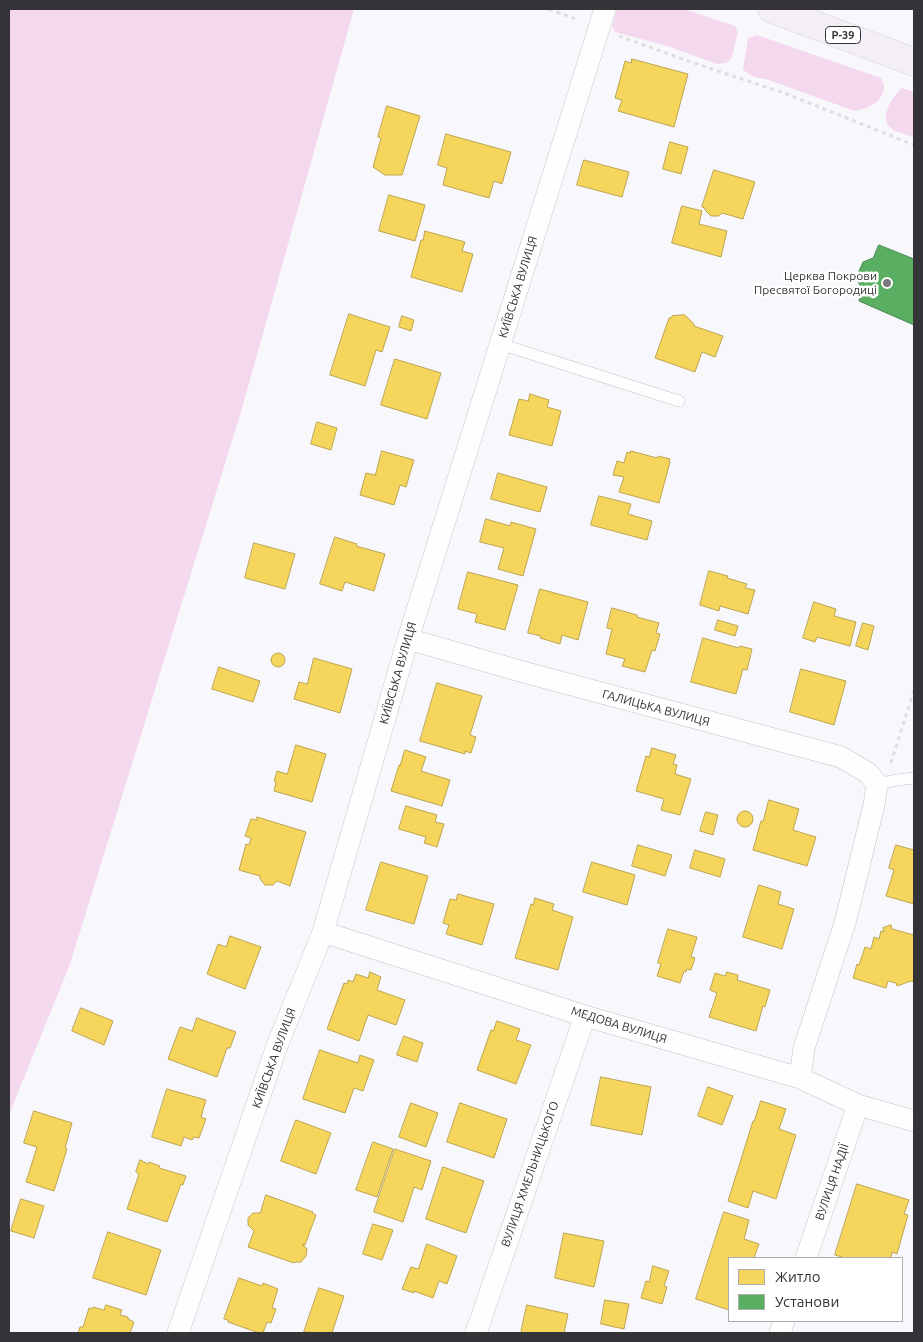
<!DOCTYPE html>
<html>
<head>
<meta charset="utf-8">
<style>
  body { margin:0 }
  #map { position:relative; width:923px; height:1342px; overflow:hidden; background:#f8f8fc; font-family:Ubuntu,sans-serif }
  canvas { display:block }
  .frame { position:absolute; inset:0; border:10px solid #333338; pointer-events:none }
  .legend { position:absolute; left:728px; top:1257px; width:175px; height:65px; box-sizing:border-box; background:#fff; border:1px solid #adadaf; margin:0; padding:6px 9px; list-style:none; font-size:15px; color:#333338 }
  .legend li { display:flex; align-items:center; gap:10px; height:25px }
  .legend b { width:25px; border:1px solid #adadaf }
</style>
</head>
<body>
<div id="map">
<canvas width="923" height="1342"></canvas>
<div class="frame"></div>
<ul class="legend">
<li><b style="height:14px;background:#f6d55c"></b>Житло</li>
<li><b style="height:14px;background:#5aae61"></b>Установи</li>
</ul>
</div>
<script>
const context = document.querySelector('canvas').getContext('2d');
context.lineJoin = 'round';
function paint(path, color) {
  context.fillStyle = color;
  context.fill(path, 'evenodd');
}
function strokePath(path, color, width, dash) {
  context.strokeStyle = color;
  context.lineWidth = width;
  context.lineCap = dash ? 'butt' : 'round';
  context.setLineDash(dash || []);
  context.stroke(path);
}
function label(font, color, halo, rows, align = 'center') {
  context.font = font + ' Ubuntu,sans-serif';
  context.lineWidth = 5;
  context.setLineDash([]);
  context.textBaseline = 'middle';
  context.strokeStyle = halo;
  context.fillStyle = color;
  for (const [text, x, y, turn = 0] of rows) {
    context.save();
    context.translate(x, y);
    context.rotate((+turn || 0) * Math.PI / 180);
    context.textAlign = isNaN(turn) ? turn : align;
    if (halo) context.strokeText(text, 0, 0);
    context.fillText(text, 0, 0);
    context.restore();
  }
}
paint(new Path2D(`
  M9,9H354L241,412L70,964L9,1115Z
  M617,9H684L735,26L738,31L732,57L727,63L717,64L667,46L615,32L612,27Z
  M757,35L881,78C882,81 884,84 884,86C884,102 867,109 854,111L769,80L754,77L743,70L748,38Z
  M902,88L914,92V137C907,135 894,132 889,126C879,116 894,95 902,88Z`), '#f4d9ee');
const homes = new Path2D(`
  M632,59L688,74L674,127L618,111L622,100L615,98L625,61L631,63Z
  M387,106L420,116L402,175H385L373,167L381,138L378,137Z
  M446,134L511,152L502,184L494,181L489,198L443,185L447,168L438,165Z
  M670,142L688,147L681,174L663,169Z
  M584,160L629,172L622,197L577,185Z
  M714,170L755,182L743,219L722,213L719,216H711L705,210V208L702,207Z
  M389,195L425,205L415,241L379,231Z
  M682,206L702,211L699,224L727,231L721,257L672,243Z
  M425,231L465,242L462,251L473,254L462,292L411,277L421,240H423Z
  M349,314L390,327L382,352L376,350L365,386L330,375Z
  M685,315L694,324V326L723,336L715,357L702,352L695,372L655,358L669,318H671L672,316Z
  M402,316L414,320L411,331L399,327Z
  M395,359L441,373L427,419L381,405Z
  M530,394L549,400L547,407L561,411L552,446L509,435L519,399L528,401Z
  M317,422L337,428L331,450L311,444Z
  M382,451L414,460L406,487L400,485L394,505L360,495L366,473L375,475Z
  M631,451L657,458L658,456L670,459L669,462H670L659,503L619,492L624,477L613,475L617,461L624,463L627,452L630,453Z
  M498,473L547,487L540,512L491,499Z
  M599,496L631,504L628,514L652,521L647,540L591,525Z
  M486,519L510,526L511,522L536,529L523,576L498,569L504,548L480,542Z
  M335,537L357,544L356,546L385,554L374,591L345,582L342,591L320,584Z
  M254,543L295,554L285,589L245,578Z
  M709,571L728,576L727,578L747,584L745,588L755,590L748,614L720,606L719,611L700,605Z
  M468,572L518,585L505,630L475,622L477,614L458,609Z
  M540,589L588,602L578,640L562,635L560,644L540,638L541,636L528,633Z
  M814,602L836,609L834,616L856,622L850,646L817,637L815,642L803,638Z
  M612,608L637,615V617L659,623L656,633L660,634L655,651L652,650L645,672L622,666L625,659L606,654L612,629L607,628Z
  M718,620L738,626L735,636L715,630Z
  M863,623L874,626L868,650L856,646Z
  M703,638L739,648L740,646L752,649L747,670L743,669L736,694L691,682Z
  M271 660a7 7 0 1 1 14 0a7 7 0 1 1-14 0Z
  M314,658L352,669L340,713L294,699L299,682L307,684Z
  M219,667L260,681L253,702L212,689Z
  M801,669L846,681L834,725L790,712Z
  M437,683L482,696L470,735L476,737L471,753L465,751V754L420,741Z
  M296,745L326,754L312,802L274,791L276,782L274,781L277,771L287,774Z
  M652,748L676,755L673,764L677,765L675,774L691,779L680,815L661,810L664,799L636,791L646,756L649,757Z
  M405,750L426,757L421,771L450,780L442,806L391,791L399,765H400Z
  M769,800L799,809L793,830L816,837L807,866L753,850L761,821H763Z
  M406,806L437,815L435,822L444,824L437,847L424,843L426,837L399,829Z
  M737 819a8 8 0 1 1 16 0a8 8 0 1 1-16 0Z
  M706,812L718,815L713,835L700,831Z
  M257,817L306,832L290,886L277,881L273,885H265L260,879V876L239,870L246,844L249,845L251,838L245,836L251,819L257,820Z
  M638,845L672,855L665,876L632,866Z
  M896,845L914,850V904L886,896L894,870L889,868Z
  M695,850L725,859L720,877L690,868Z
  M381,862L428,876L414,924L366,910Z
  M592,862L635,875L627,905L583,892Z
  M759,885L781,892L778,904L794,909L782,949L743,937Z
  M458,894L494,904L482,945L446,934L449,925L443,923L450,899L456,900Z
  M535,898L554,904L552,910L573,917L558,970L515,958L531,904L533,905Z
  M891,925L892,929L914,935V982L911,981L897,986L896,983L888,981L886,988L853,978L857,964L859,965L865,947L871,949L874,937L879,939L881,931L884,932L883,928Z
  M668,929L697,937L691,957L695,958L691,970L687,969L686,972L684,971L680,983L657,976L661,964L658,963Z
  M230,936L261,947L245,989L207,974L218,944L226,947Z
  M370,972L381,977L377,990L405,1000L396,1025L368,1015L359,1041L327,1029L344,983L347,984L348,980L353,982L356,974L368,978Z
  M727,972L738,975L737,980L770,990L765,1007L763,1006L756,1031L709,1017L717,993L710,990L715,973L725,976Z
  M81,1008L113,1021L104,1045L72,1031Z
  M197,1018L236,1032L230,1048H227L217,1077L168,1059L180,1027L192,1031Z
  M497,1021L520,1029L516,1040L531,1045L516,1084L477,1070L491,1030L493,1031Z
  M404,1036L423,1043L417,1062L397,1055Z
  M320,1050L358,1063L360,1055L374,1060L363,1091L354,1088L345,1113L303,1099Z
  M601,1077L651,1087L642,1135L591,1125Z
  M708,1087L733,1096L722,1125L698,1116Z
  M167,1089L206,1100L201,1117L206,1119L199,1138L194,1137L192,1140L184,1137L181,1146L152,1137Z
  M761,1101L786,1109L779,1129L796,1135L776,1199L753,1191L748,1208L728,1201L753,1121H754Z
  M411,1103L438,1113L426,1147L399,1137Z
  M460,1103L507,1119L494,1158L447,1142Z
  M34,1111L72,1123L65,1148L67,1149L54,1191L26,1182L37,1147L24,1143Z
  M296,1120L331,1133L316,1174L281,1161Z
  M373,1142L393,1149L377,1197L356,1190Z
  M395,1149L431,1161L422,1190L414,1187L403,1222L374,1212Z
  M140,1160L148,1164L149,1162L160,1166L159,1168L186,1176L183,1185L181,1184L167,1222L127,1209L139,1174L136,1172Z
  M443,1167L484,1181L466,1233L426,1219Z
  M857,1184L909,1200L904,1214L908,1215L897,1254L892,1252L891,1258H845L835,1255Z
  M266,1195L313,1212L312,1213L316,1215L305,1245L302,1244L307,1249L306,1256L301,1262H295L294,1263L248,1247L254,1231L248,1225V1218L253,1213H260Z
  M21,1199L44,1206L34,1238L11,1231Z
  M724,1212L749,1220L744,1239L759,1244L754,1258H729V1310L696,1299Z
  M373,1224L393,1230L382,1260L363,1254Z
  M108,1232L161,1250L146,1295L93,1278Z
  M564,1233L604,1241L594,1287L555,1278Z
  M427,1244L457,1256L447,1284L439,1281L433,1298L414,1291V1293L402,1289L411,1267L418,1269Z
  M653,1266L669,1271L664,1286L667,1287L662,1304L641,1298L646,1281L649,1282Z
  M239,1278L262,1286L263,1283L278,1289L272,1308L276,1309L271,1323L267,1322L263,1333H259L228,1322V1320L224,1319Z
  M319,1288L344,1296L332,1333L304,1332Z
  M605,1300L629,1304L624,1329L601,1324Z
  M106,1305L122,1310L120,1315L128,1317V1319L134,1322L130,1333H78L80,1327H83L89,1308L92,1309L93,1307L104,1310Z
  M527,1305L568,1314L564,1333H521Z`);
paint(homes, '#f6d55c');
strokePath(homes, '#bca451', 1);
const public = new Path2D(`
  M879,245L914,259V325L859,301L862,289L856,278L863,262L873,258Z`);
paint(public, '#5aae61');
strokePath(public, '#4e8955', 1);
const lane = new Path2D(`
  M500,344L679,401
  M877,784L897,780L914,778`);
const street = new Path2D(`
  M408,639L527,673L841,757L868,773L877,784L874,805L845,923L804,1048L800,1078
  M323,932L585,1016L800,1078L858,1105L914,1121
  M806,1258L858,1105
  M178,1333L277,1046L323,932L408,639L605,9
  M476,1333L585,1016
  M780,1333L784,1321`);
const primary = new Path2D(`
  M772,9L914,62`);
strokePath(lane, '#c2c2c6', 12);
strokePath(street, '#c2c2c6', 22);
strokePath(primary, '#d4d4d6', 29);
strokePath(new Path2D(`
  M549,9L578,20
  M619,36L691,62L787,94L914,145
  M891,763L914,690`), '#dedee0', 3, [4, 4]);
strokePath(lane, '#fefeff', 11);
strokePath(street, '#fefeff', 21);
strokePath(primary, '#f4eff7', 28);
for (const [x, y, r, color] of [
  [887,283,5,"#78787d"]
]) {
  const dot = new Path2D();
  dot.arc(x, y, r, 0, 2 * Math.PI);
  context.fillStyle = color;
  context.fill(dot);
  strokePath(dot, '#fff', 2);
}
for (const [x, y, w] of [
  [843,35,35]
]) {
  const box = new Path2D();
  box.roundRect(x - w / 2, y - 8.5, w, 17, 4);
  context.fillStyle = '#fff';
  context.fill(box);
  strokePath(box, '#333338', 1);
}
label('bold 11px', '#333338', null, [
  ["Р-39",843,35]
]);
label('12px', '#333338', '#fff', [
  ["Церква Покрови",877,276],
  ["Пресвятої Богородиці",877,290]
], 'right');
label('12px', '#333338', '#fff', [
  ["КИЇВСЬКА ВУЛИЦЯ",518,287,-73],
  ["КИЇВСЬКА ВУЛИЦЯ",398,673,-74],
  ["ГАЛИЦЬКА ВУЛИЦЯ",656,708,15],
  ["МЕДОВА ВУЛИЦЯ",619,1025,17],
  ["КИЇВСЬКА ВУЛИЦЯ",274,1058,-70],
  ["ВУЛИЦЯ ХМЕЛЬНИЦЬКОГО",530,1174,-71],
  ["ВУЛИЦЯ НАДІЇ",832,1182,-71]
]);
</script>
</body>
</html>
